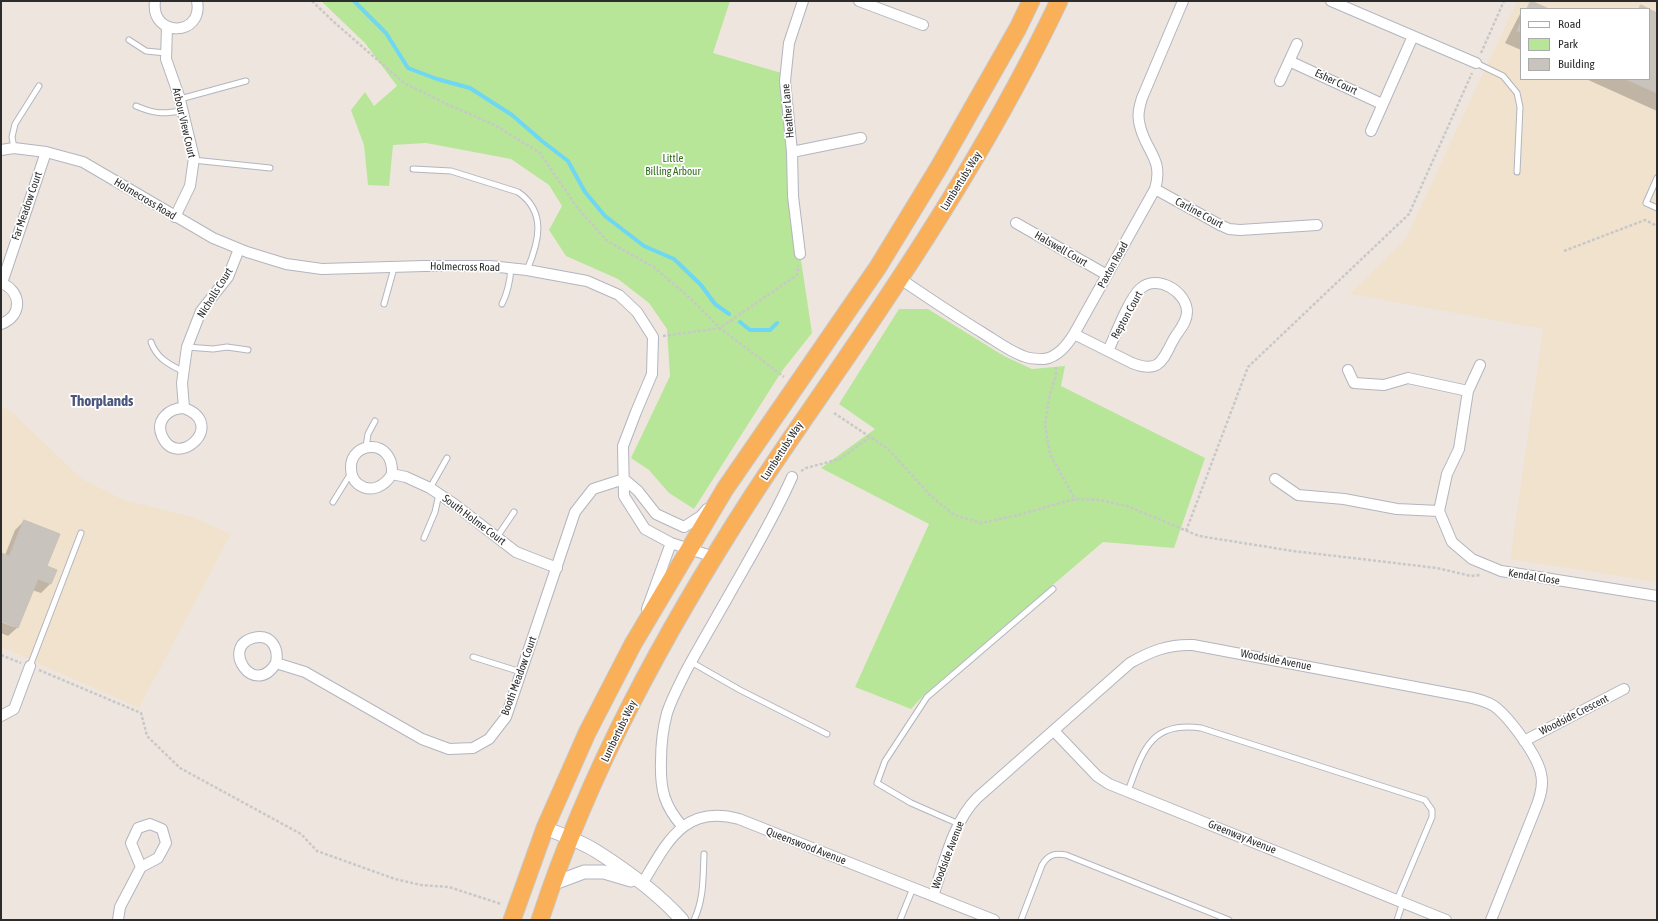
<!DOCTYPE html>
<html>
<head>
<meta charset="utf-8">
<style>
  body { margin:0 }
  #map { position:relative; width:1658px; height:921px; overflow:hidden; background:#eee6de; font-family:"Asap Condensed",sans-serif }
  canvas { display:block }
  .frame { position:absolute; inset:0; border:2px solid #2c2c2c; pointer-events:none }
  .legend { position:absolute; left:1520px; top:8px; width:130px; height:72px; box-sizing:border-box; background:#fff; border:1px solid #ababab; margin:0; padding:5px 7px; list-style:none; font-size:12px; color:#2c2c2c }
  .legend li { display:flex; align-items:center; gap:8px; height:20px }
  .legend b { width:20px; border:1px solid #ababab }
</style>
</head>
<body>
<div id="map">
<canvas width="1658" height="921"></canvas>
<div class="frame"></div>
<ul class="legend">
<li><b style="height:5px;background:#fff"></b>Road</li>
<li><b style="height:11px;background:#b7e698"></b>Park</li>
<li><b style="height:11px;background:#c9c3bd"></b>Building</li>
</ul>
</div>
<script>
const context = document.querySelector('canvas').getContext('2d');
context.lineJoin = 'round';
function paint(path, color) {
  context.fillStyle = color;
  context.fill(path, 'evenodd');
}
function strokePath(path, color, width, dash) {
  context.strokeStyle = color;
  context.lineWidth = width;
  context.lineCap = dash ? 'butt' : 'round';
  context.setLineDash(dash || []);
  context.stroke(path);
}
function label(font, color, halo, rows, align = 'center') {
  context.font = font + ' "Asap Condensed",sans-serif';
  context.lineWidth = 3.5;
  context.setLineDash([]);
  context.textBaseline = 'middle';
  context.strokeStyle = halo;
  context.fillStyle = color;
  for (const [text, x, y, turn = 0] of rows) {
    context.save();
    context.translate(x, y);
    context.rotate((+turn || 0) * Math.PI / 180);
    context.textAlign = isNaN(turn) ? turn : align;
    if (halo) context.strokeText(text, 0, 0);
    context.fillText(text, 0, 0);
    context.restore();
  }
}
paint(new Path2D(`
  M1517,1H1657V582L1510,559L1543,329L1350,294L1406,238ZM1521,9H1649V79H1521Z
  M1,405L14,414L82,479L124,500L193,517L231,534L139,708L1,647Z`), '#f0e2cd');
paint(new Path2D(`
  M321,1H730L713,53L785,74L794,214L812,333L782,371L694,509L669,493L649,470L631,458L670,376L667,329L649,303L618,279L566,256L549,230L562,206L549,185L511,159L426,143L393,145L389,186L368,185L364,145L351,110L365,92L374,106L397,86L365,43Z
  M899,309H928L1004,356L1032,369L1065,366L1061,386L1205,458L1174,548L1103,542L924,695L911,709L855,687L929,524L821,468L875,429L839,404Z`), '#b7e698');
paint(new Path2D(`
  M1649,10L1657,14V111L1586,79H1649Z
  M1521,12V50L1505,43Z
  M24,521L46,567L56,570L50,584L41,593L32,590L18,627L8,636L1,633V622L14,627V625L1,620V554L5,555L15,530Z`), '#0003');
strokePath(new Path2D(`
  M354,1L386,33L408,68L437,79L470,88L512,115L542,141L568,161L585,192L605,216L644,246L674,259L701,285L715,304L729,314
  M740,322L750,330H770L777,323`), '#6ed7f3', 4);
const building = new Path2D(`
  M1531,1L1549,9H1527Z
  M1641,5L1649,9H1639Z
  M1649,9L1657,13V93L1625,79H1649Z
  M1521,22V32L1517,31Z
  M24,520L60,534L47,566L57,570L51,584L38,579L18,628L1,621V553L9,556Z`);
paint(building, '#c9c3bd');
strokePath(building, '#c9c2b7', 1);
const service = new Path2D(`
  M129,40L146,51L166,53
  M1476,63L1503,76L1517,93L1520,107L1517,172
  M180,99L246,81
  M136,106C155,114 162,114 182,111
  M14,148L12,137L15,124L39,86
  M193,160L270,168
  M413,169L451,171L518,192C547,212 539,242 527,270
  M1657,178L1646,203L1657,208
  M384,304L394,268
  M502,304C508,292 510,282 511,268
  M151,342C157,359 169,364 184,372
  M187,347L213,349L227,347L248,350
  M366,447L368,434L375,421
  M430,488L447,458
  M333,502L351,473
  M497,537L514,512
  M424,538L435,512L439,494
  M473,657L521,672
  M691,662L740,690L827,734
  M30,666L81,533
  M1128,791C1143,751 1150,721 1201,728L1425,800L1432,810V817L1397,900
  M959,824L911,803L877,783L885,761L927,697L1053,589
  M694,920C704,899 703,877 704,854
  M900,920L913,888
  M1021,920L1042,865C1048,855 1054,853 1066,855L1229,920
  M1397,920L1403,902`);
const minor = new Path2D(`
  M155,1C150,38 204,37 197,1
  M803,1L789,43L785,81L792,152L861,138
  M859,1L923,25
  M1331,1L1476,63
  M167,27L166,59L179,96L194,158L190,186L175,217
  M1289,61L1382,104
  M1280,81L1297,44
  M1371,131L1413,36
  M1,150L14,148L46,152L83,162L213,238L247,252L286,264L322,269L424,266H490L527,270L587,281L619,295L637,312L653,337L652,374L636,412L623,446L624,496L645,529L671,543L714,557
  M792,152L793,196L800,254
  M1155,189L1220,225L1229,229L1240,230L1317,225
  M1016,223L1107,275
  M899,278C927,297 955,316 983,333C996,341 1009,351 1023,356C1029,359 1037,359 1044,359C1058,357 1067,345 1074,334L1155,189C1164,159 1146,152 1140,126C1137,116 1139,108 1142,98L1183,1
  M1,283C22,291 23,316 1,324
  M2,283L46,152
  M1074,334L1132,363C1162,375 1163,357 1175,337C1180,329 1187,322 1187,312C1187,292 1157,273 1140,289C1129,299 1115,336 1108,351
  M1480,365L1468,391L1459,449L1447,474L1439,511L1452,542L1472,559L1501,571L1657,596
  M1348,370L1354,383L1384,385L1408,378L1468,391
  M184,408C169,408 155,420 162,436C177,471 228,424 184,408L182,383L187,347L201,311L228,277L239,249
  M392,474C394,437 350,441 351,468C351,474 353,480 358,484C371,494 385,486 392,474L406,477L430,488L454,504L516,552L557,568
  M624,479L638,491L656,514L684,527L701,516L707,509
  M1275,479L1298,495L1344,499L1397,509L1439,511
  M647,609L671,543
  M276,663C279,648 271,633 253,638C220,647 254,699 276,663L305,672L422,739L449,749L473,748L489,739L506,717L575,512L593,489L624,479
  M1,716L14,709L30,666
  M1054,731L1097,776L1109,784L1446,920
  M1524,741L1624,689
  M683,827C664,806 660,789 661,761C661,745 663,728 667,713C672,698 679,685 686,671C700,645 715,620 729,595C751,556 774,518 792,477
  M642,884C667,843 683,804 739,819L994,920
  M933,896C944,864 953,822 977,798L1130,663C1151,651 1169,644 1193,645L1468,697C1478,699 1486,701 1494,706C1509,717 1538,756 1541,774C1544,786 1540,798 1535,810L1491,920
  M118,920L120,907L141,867L158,858L166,843L162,829L150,824L138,828L131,843L141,867`);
const tertiary = new Path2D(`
  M545,828C562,835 580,841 596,851C626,870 658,893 682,920
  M552,884L584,872H604L631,880`);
const trunk = new Path2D(`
  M512,920L545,828L587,733L633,644L725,489L878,267L939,167L1018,28L1031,1
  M540,920C589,770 666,630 751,498C784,447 819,398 853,348C929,237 1001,123 1059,1`);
strokePath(service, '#b2b5c0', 7);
strokePath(minor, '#b2b5c0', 12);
strokePath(tertiary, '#b2b5c0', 15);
strokePath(trunk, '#c8c8c8', 19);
strokePath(new Path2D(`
  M312,1L335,23L404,83L451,106L495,125L540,153L576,206L607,241L654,267L692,300L720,328L784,377
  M1481,53L1504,1
  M1564,251L1645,220L1657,226
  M663,336L720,328L797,275L798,265
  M1056,367V376L1050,393L1045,425L1050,454L1075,499
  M834,413L888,449L930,495L954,515L981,523L1014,516L1075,499L1100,500L1127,506L1199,536L1293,551L1437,568L1471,576L1480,575
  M801,471L806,468L840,459L870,437
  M1186,531L1248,367L1409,214L1472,73
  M1,655L21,663
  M39,670L141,713L147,736L180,768L301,834L317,851L395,879L421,885L449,887L501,904`), '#c8c8c8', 2.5, [3, 2]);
strokePath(service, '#fff', 5);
strokePath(minor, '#fff', 10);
strokePath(tertiary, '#fff', 13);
strokePath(trunk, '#fab059', 17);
label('11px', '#2c2c2c', '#fff', [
  ["Esher Court",1336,82,25],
  ["Heather Lane",788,111,-95],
  ["Arbour View Court",184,123,77],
  ["Lumbertubs Way",961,181,-58],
  ["Holmecross Road",145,199,31],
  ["Far Meadow Court",27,206,-71],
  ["Carline Court",1199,213,28],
  ["Halswell Court",1061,249,30],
  ["Paxton Road",1113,265,-61],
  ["Holmecross Road",465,267,1],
  ["Nicholls Court",215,293,-58],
  ["Repton Court",1127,315,-61],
  ["Lumbertubs Way",782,451,-57],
  ["South Holme Court",474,520,37],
  ["Kendal Close",1534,577,9],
  ["Woodside Avenue",1276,660,11],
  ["Booth Meadow Court",519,676,-70],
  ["Woodside Crescent",1574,715,-27],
  ["Lumbertubs Way",619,731,-64],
  ["Greenway Avenue",1242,837,22],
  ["Queenswood Avenue",806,846,21],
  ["Woodside Avenue",948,855,-69]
]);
label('11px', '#2e6c18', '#fff', [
  ["Little",673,159],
  ["Billing Arbour",673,172]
]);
label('bold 15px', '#4a567e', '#fff', [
  ["Thorplands",102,401]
]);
</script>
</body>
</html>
